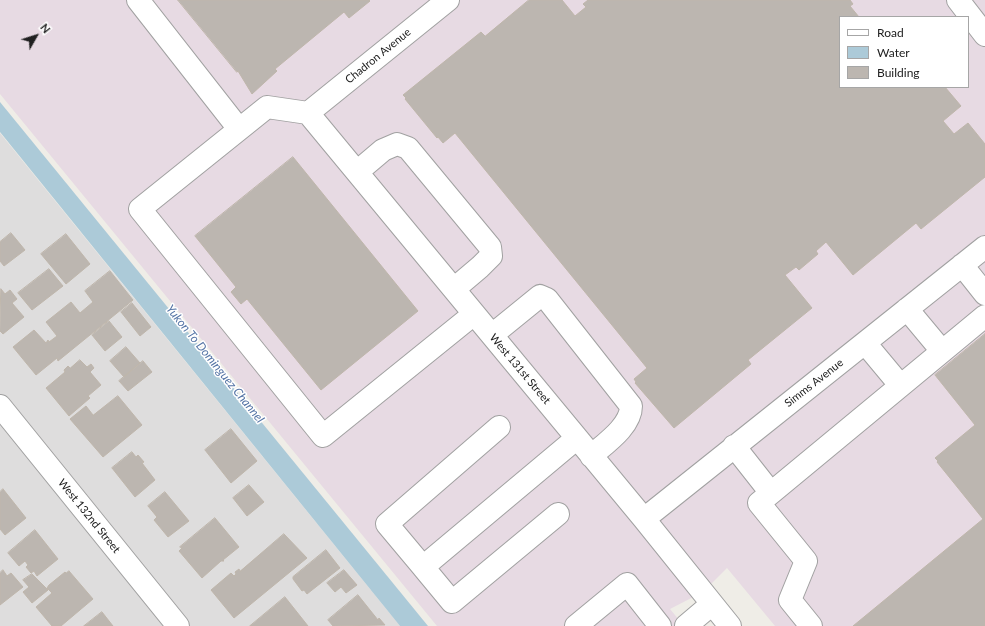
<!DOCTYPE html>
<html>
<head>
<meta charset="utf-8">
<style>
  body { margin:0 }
  #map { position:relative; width:985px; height:626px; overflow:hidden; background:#efede7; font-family:Lato,sans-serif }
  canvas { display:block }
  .legend { position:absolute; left:839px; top:16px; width:130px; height:72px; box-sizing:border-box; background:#fff; border:1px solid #a6a6a6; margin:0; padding:5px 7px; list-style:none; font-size:12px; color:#202020 }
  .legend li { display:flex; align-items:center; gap:8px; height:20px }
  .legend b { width:20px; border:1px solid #a6a6a6 }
  .north { position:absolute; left:16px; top:16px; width:40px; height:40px; -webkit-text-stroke:3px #fff; paint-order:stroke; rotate:51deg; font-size:11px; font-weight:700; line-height:16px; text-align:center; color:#202020 }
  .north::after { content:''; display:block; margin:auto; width:14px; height:18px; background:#202020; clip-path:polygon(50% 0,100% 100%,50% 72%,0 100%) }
</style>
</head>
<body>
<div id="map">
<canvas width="985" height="626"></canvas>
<ul class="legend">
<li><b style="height:5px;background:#fff"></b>Road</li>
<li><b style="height:11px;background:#accad8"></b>Water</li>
<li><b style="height:11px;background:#bcb6b0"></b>Building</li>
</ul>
<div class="north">N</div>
</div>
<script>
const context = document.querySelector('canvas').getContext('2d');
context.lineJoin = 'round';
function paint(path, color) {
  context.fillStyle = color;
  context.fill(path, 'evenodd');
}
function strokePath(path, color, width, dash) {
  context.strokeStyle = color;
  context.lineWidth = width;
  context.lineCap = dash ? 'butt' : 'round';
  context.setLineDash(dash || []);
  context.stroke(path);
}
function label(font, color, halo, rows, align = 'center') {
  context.font = font + ' Lato,sans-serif';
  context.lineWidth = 3;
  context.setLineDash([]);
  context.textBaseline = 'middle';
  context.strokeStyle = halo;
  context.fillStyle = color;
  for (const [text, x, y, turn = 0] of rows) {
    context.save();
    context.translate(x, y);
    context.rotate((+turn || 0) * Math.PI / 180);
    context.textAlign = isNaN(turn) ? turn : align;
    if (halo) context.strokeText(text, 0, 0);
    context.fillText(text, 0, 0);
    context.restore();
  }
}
paint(new Path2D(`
  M0,133L400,626H0Z`), '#dedddd');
paint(new Path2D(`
  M0,0H985V626H775L727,568L703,592L670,609L684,626H437L0,94ZM840,17H968V87H840Z`), '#e7dae3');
paint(new Path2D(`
  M0,102L428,626H400L0,132Z`), '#accad8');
const building = new Path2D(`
  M178,0H369L370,1L349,18L344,12L275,69L277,71L252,94L238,71L237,72Z
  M529,0H562L575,16L586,7L583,4L588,0H850L853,4L850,6L859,17H840V87H945L961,106L943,121L954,134L968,123L985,144V177L921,229L916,223L853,275L826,242L816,251L818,254L799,270L796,267L785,275L812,308L748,360L751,364L674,428L635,383L636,382L634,379L647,368L455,133L443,143L438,137L437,138L405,99L406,98L403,95L481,32L485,36Z
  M293,157L418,311L321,390L247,299L241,304L231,292L236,287L195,236Z
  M11,233L25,250L4,266L0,261V242Z
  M66,234L90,264L66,284L41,254Z
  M49,269L63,286L32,310L18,293Z
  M110,271L133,300L58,361L57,358L36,375L13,347L34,330L46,343L48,340L49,342L57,336L46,322L71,302L80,313L93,302L85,291Z
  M1,289L5,294L10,290L17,299L12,303L24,317L3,334L0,331Z
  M132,303L151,327L140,336L121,312Z
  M109,321L122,337L105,351L92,335Z
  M985,334V626H853L983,519L937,462L938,461L935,458L975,425L935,375Z
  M126,347L140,363L124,377L110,361Z
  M80,360L87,367L91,364L94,368L90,372L101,385L88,396L90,398L69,416L46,388L65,372L64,370L68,366L70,368Z
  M143,361L152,372L128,391L119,381Z
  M118,396L142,425L103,457L70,419L86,406L93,415Z
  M231,429L257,461L231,483L205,450Z
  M132,452L136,457L138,455L144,462L142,463L155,480L135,497L112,468Z
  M249,485L264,502L247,516L233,498Z
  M3,489L26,518L5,535L0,529V492Z
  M165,492L189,521L168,537L154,520L157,517L148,506Z
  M215,518L239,547L223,560L224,561H221L202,578L179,551L182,548L180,547Z
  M35,530L58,559L37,576L34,571L31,573L26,567L28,565L25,561L19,566L8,553Z
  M284,534L307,558L234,618L211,590L231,573L234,576L236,574L235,572L239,569L240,571Z
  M326,550L340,568L307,594L304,590L302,591L293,579V577Z
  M3,570L7,576L11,573L23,587L0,605V573Z
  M344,570L357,585L346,593L341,587L335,592L327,583Z
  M69,571L93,599L61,626H52L36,607L52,593L47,588L49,585L65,572L66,573Z
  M32,574L48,590L32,603L23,592L29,587L23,580Z
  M358,595L378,620L379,618L385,625L333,626L328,620Z
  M285,597L308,626H250Z
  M102,612L113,626H84Z`);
paint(building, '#bcb6b0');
strokePath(building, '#bfb6ab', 1);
const minor = new Path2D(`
  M138,0L239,129
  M958,0L985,35
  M308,113L267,107L140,209L323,436L474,314
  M308,113L644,519L730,626
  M308,113L448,0
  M357,172L383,150L397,144L408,148L490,247L491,256L480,267L454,289
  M962,265L985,294
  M907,309L942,351
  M492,335L540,296L547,299L631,406C631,426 606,443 591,456
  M865,343L900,385
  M0,406L178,626
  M499,427L387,524L423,567L577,438
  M734,446L771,493
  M644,519L985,247
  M423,567L452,602L558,514
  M576,626L627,584L660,626
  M686,626L712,604
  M811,626L790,600L806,561L759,503L985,316`);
strokePath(minor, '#a1a1a1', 24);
strokePath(minor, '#fff', 22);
label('11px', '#202020', '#fff', [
  ["Chadron Avenue",378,56,-39],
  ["West 131st Street",520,369,50],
  ["Simms Avenue",814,383,-38],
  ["West 132nd Street",89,516,51]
]);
label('italic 12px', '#5675a6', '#fff', [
  ["Yukon To Dominguez Channel",215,364,51]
]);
</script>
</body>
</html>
